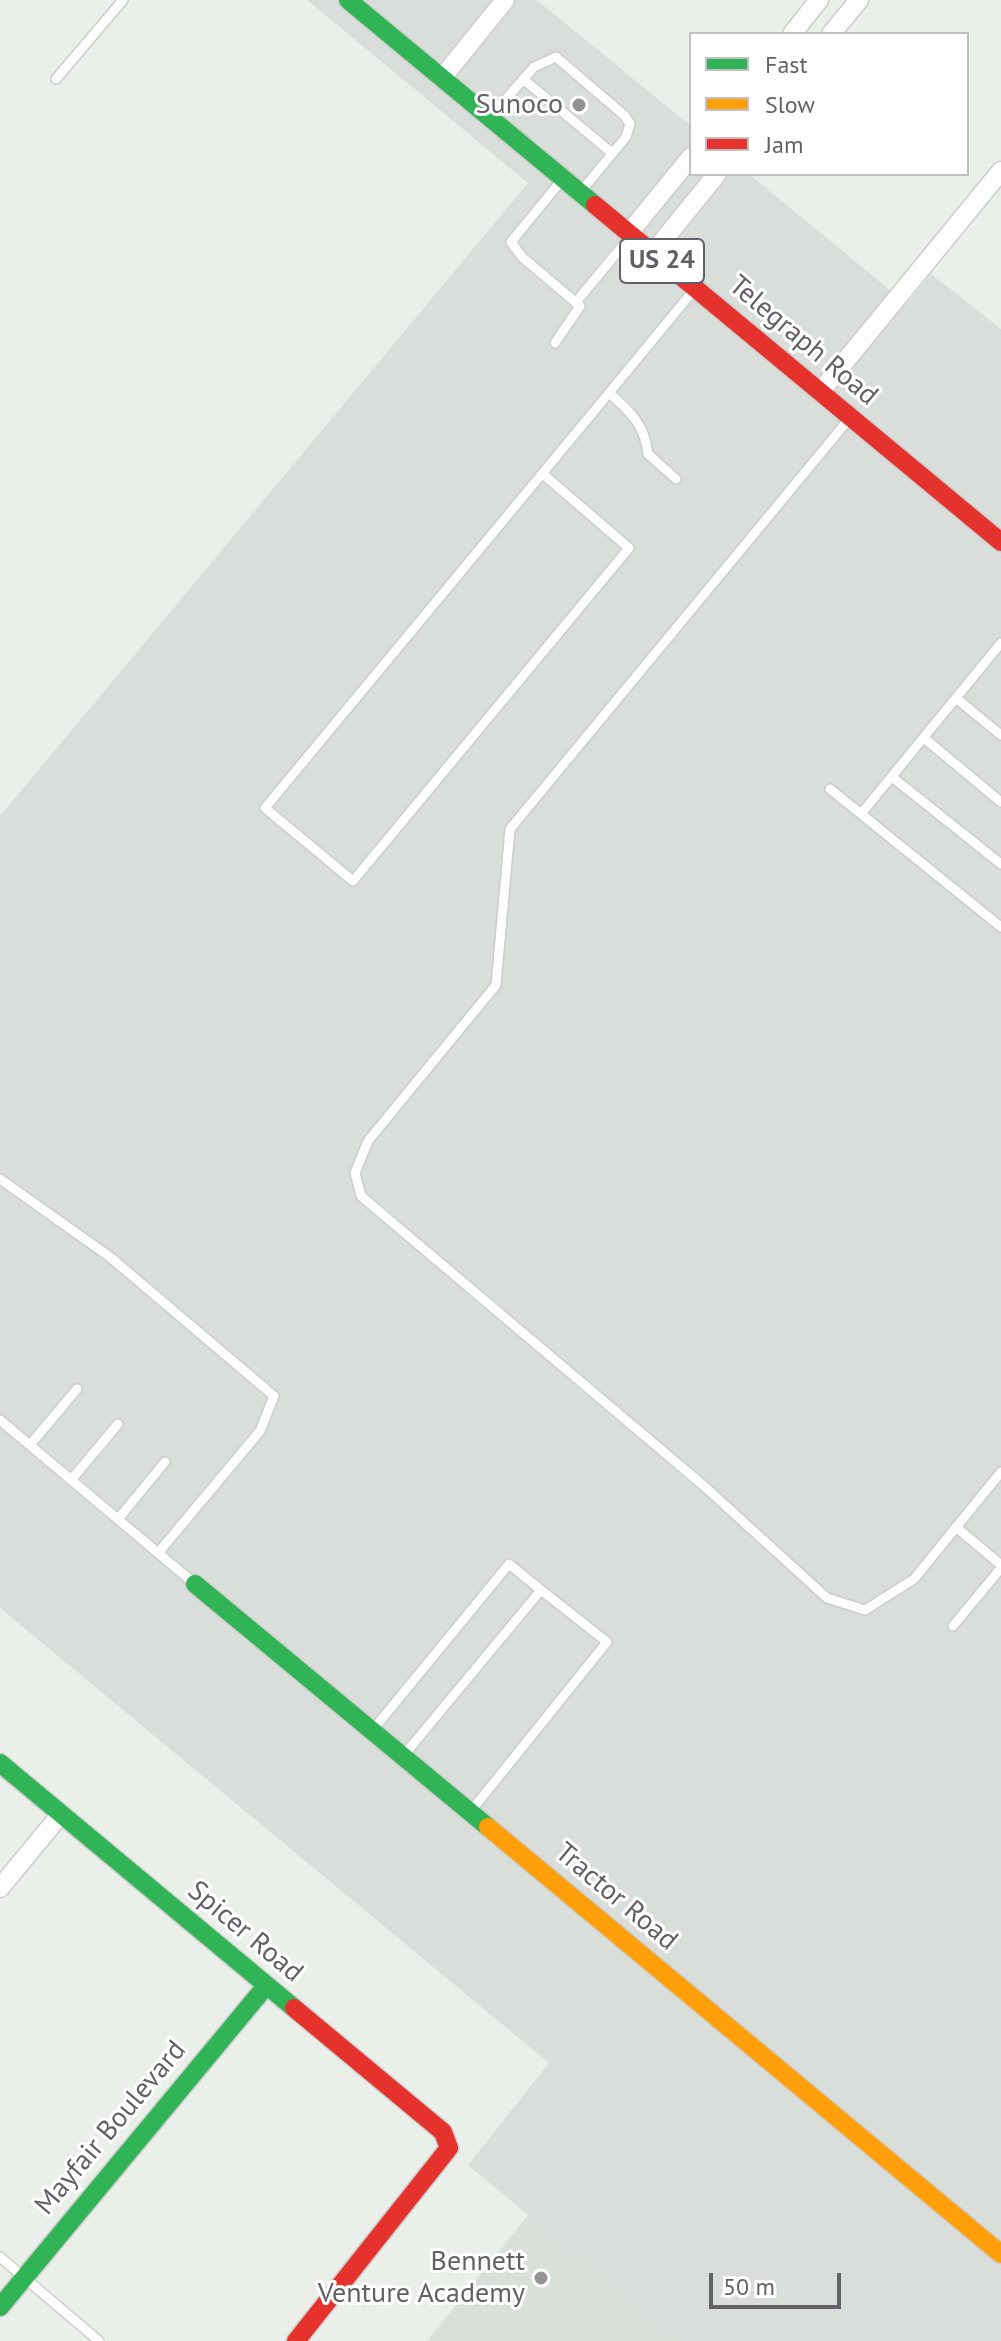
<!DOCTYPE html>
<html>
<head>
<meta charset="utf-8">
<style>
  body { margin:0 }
  #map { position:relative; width:1001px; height:2341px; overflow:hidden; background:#eaefea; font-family:"PT Sans",sans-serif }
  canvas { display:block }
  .legend { position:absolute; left:689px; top:32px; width:280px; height:144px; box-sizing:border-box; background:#fff; border:2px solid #c1bfc2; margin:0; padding:10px 14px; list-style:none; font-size:24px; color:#656067 }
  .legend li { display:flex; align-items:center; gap:16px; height:40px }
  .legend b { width:40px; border:2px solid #c1bfc2 }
  .scale { position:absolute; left:709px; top:2273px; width:132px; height:36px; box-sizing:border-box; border:4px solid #656067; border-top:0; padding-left:10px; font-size:24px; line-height:28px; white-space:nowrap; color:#656067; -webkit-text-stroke:6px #fff; paint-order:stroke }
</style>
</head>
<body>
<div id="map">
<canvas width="1001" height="2341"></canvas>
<ul class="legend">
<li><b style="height:10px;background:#30b455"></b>Fast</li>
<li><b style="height:10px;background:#ff9f0a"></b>Slow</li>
<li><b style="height:10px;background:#e5322d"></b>Jam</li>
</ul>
<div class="scale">50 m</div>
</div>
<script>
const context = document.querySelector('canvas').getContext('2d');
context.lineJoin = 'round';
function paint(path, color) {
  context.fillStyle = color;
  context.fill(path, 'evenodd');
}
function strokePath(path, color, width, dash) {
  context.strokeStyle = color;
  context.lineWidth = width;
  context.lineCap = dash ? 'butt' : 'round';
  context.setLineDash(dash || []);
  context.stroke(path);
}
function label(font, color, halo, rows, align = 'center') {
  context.font = font + ' "PT Sans",sans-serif';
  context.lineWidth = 6;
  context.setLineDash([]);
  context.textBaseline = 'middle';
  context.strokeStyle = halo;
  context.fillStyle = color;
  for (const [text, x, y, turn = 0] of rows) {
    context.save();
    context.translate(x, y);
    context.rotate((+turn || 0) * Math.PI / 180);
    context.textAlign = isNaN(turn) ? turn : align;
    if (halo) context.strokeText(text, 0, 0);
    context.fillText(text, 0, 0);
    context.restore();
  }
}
paint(new Path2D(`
  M307,0H537L691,126V174H749L907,304L931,274L1001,329V2341H680L468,2165L549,2063L0,1608V816L528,183Z`), '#dadeda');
paint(new Path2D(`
  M528,2215L680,2341H427Z`), '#d9dfd9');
const lane = new Path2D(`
  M56,79L123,0
  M523,79L612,153
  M492,115L534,67L556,57L625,116L630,124L626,137L583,189
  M576,302L630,237
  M555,343L580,306L522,257L511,242L561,181
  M849,419L510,829L496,985L368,1141L355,1173L361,1196L704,1486L827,1598L865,1610L914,1579L1001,1472
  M544,475L629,548L353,881L265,808L609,393
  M676,479L648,454C645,425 630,411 609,393L693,291
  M956,698L1001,735
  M924,738L1001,802
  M892,777L1001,864
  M830,789L861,814L1001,643
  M861,814L1001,927
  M0,1179L110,1257L274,1396L260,1431L158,1553
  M0,1420L195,1584
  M30,1445L77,1389
  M71,1480L118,1424
  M118,1519L165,1462
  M956,1527L1001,1565
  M953,1626L1001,1568
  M372,1731L509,1564L541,1590L404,1755
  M471,1811L607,1642L541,1590
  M0,2257L99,2341`);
const street = new Path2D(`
  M792,34L819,0
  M831,34L859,0
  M442,78L505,0
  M629,233L691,157
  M653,253L717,174
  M820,392L1001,171
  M0,1888L61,1814`);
const fast = new Path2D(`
  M348,0L595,205
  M195,1584L488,1827
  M0,1763L294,2008
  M0,2307L266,1986`);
const slow = new Path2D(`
  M488,1827L1001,2254`);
const jam = new Path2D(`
  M595,205L1001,542
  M294,2008L443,2132L449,2148L296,2341`);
strokePath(lane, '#cbcccc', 12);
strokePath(street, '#cbcccc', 21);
strokePath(fast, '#cbcccc', 21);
strokePath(slow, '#cbcccc', 21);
strokePath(jam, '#cbcccc', 21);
strokePath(lane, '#fcfdfc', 9);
strokePath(street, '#fcfdfc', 18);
strokePath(fast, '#30b455', 18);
strokePath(slow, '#ff9f0a', 18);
strokePath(jam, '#e5322d', 18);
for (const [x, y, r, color] of [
  [579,105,8,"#949295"],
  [541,2278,8,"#949295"]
]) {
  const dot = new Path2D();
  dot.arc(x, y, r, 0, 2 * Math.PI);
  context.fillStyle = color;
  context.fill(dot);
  strokePath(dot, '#fff', 3);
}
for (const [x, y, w] of [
  [662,261,84]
]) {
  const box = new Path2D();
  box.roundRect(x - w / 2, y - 22, w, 44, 6);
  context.fillStyle = '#fff';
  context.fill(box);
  strokePath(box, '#656067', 2);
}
label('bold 26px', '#656067', null, [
  ["US 24",662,261]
]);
label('28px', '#656067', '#fff', [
  ["Sunoco",563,105],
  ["Bennett",525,2262],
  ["Venture Academy",525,2294]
], 'right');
label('28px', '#656067', '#fff', [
  ["Telegraph Road",803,341,40],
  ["Tractor Road",616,1897,40],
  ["Spicer Road",245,1932,40],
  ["Mayfair Boulevard",111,2128,-50]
]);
</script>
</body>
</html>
